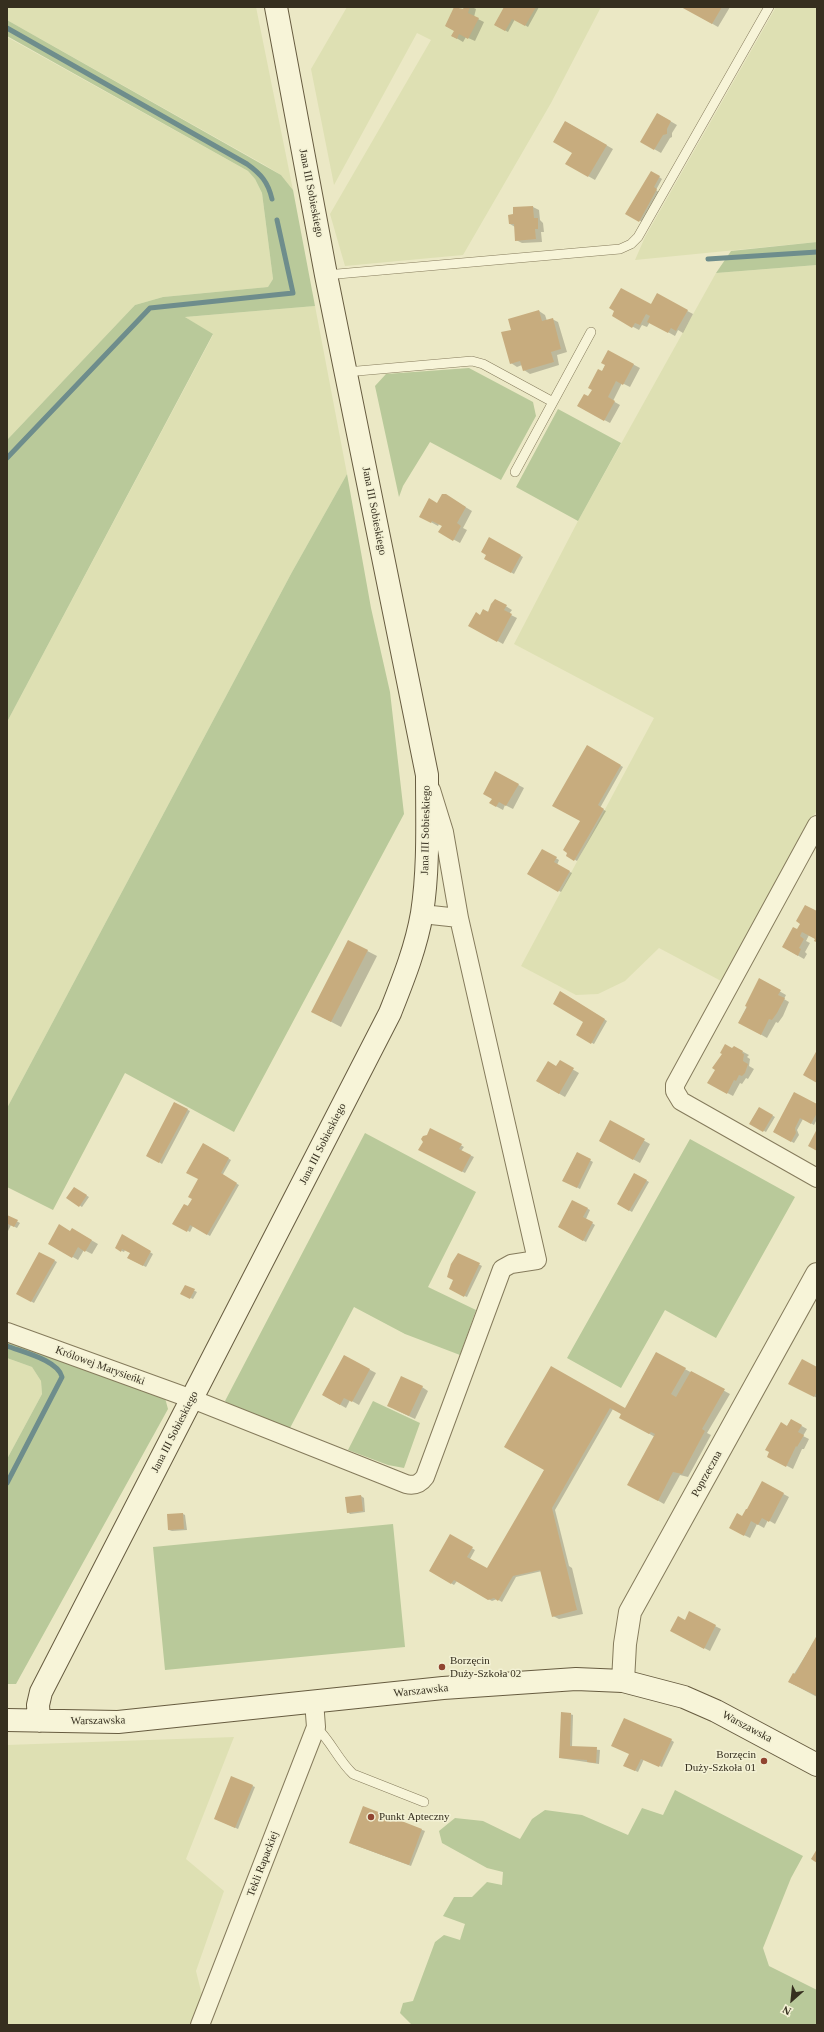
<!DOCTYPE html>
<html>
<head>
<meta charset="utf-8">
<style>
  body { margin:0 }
  #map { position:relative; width:824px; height:2032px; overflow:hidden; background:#ebe8c5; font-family:Georgia,serif }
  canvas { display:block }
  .frame { position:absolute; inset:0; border:8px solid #362f1f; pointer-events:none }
  .north { position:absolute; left:772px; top:1980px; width:40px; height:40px; -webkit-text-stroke:3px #f3f1d4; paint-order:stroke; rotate:207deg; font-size:11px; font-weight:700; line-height:16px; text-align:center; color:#362f1f }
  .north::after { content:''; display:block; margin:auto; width:14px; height:18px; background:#362f1f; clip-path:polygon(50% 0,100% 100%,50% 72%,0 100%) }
</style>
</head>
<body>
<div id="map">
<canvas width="824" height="2032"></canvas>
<div class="frame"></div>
<div class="north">N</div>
</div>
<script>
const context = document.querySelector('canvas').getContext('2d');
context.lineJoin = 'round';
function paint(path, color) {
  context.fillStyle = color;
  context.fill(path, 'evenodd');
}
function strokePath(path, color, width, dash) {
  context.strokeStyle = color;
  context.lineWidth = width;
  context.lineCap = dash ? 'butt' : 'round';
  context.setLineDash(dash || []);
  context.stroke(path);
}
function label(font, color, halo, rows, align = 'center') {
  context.font = font + ' Georgia,serif';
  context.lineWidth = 3;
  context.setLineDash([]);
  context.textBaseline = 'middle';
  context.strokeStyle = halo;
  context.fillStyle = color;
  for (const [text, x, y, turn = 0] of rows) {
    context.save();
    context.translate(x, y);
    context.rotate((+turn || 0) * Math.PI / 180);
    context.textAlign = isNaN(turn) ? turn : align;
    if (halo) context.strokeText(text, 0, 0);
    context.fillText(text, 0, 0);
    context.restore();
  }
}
paint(new Path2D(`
  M7,7H256L293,190L281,175L263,164L7,20Z
  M347,7H601L551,103L463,255L345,266L330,214L431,40L417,33L334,185L311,69Z
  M776,7H817V242L635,260L645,237Z
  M7,37L248,171L255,179L262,193L273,279L268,287L163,297L135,305L7,440Z
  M817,265V810L723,982L659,948L625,981L598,994L576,995L521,966L654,718L514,644L578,521L716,273Z
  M315,306L347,474L292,572L7,1108V722L213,335L185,317Z
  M7,1358L32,1367L41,1381L42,1394L7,1459Z
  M234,1737L186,1859L224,1891L196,1971L203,1999L193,2025H7V1745Z`), '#dee0b3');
paint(new Path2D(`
  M7,20L281,175L293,190L315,306L185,317L213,334L7,722V440L135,305L163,297L268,287L273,279L262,193L255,179L248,171L7,36Z
  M817,242V265L716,273L731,251Z
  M469,368L533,402L536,416L501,480L430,442L403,486L399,497L375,386L386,374Z
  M558,409L621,443L578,521L516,487Z
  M347,474L371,608L390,692L404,814L234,1132L125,1073L53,1210L7,1187V1108L292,572Z
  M365,1133L476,1192L428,1287L476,1310L460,1355L405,1334L354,1307L290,1428L230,1405L225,1401Z
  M690,1139L795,1197L716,1338L665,1310L621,1388L567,1358Z
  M7,1340L165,1398L168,1409L16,1684H7V1459L42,1394L41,1381L32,1367L7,1358Z
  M373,1401L420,1423L404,1468L388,1465L348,1450Z
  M393,1524L405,1647L165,1670L153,1547Z
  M675,1790L803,1856L791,1878L763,1948L769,1966L817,1990V2025H412L400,2013L403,2003L413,2001L435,1942L444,1935L460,1940L465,1924L443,1916L454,1897H472L487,1882L502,1885L503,1872L487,1868L442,1843L439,1831L455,1818L483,1821L520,1839L532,1819L545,1810L582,1815L628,1835L642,1808L663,1815Z`), '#b9c99a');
paint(new Path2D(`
  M456,7L463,11L465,7H472L476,9L474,17L484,22L475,41L466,37L463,42L458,39L452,36L455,31L446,26Z
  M505,7H539L528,27L515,19L508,32L495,25Z
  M683,7H730L718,27Z
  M658,114L677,125L672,133V137L670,138L661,153L642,142Z
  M566,122L613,149L595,180L567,164L573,152Z
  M652,172L662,179L656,190L659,192L642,222L627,213Z
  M533,207L539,210L540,220L543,223L544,232H541L542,242L522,243L516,240L515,227L510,224Z
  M657,295L693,314L683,333L678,330L675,336L650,322L647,327L642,325L639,330L613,316L651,305Z
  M539,311L545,315L547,321L552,319L558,322L567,352L557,355L559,365L530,374L524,370L522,365L517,367L511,363L512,330Z
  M608,351L640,368L630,387L622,383L613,401L620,405L610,423L578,406L589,397L606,364Z
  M452,499L472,511L463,528L467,530L460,543L440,532L443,526L439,524L438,526L420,516L438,504Z
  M490,539L523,557L514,574L486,558Z
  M496,600L512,610L509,614L517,618L503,644L469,625L480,616L483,610L489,612Z
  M588,747L623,767L600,808L606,811L577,861L567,855L581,821Z
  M496,773L524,788L513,809L505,805L503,810L490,803L493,798Z
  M542,850L559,860L557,865L572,873L561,892L528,874Z
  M817,912V941L816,939L809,935L806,941L810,943L805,952L807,954L804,959L783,947Z
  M348,941L377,956L341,1027L322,1017Z
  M760,980L786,995L784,999L789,1002L783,1016L778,1023L776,1022L767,1038L739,1022Z
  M560,993L607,1021L594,1044L577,1035L584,1022Z
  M734,1047L749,1055L747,1057L750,1059L749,1066L754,1069L748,1079L746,1078L742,1084L740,1083L733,1096L709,1083Z
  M560,1062L579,1073L565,1097L537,1081L557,1067Z
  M175,1103L190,1111L162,1164L147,1155Z
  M817,1105V1119L814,1125L803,1119L797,1130L799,1135L794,1143L774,1132Z
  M759,1108L775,1117L766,1132L750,1123Z
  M611,1122L650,1144L640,1163L600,1141Z
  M431,1129L464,1147L461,1151L474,1157L465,1173L420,1150Z
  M204,1144L231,1160L222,1176L239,1185L210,1236L193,1226L190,1232L174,1223L193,1199L200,1179Z
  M577,1153L593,1162L580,1189L563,1180Z
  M635,1174L649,1182L632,1212L618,1204Z
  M74,1188L89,1197L82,1207L68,1198Z
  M573,1201L590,1210L586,1219L595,1225L586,1242L559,1227Z
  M7,1216L20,1223L17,1228L11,1225L7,1233Z
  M72,1229L98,1244L92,1254L84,1250L78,1260L49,1243L70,1232Z
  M123,1235L153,1254L146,1267L128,1258L131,1253L125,1250L124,1252L116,1248Z
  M40,1253L57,1262L34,1303L18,1294Z
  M459,1254L482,1266L467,1297L450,1289L454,1279Z
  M185,1286L197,1292L193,1299L182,1294Z
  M656,1353L730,1394L707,1433L711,1435L688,1477L680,1475L664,1504L629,1484L655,1437L620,1417L622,1414L613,1409L555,1510L569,1566L572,1568L583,1614L559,1619L553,1616L542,1571L516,1577L502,1602L497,1599L492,1601L457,1581L454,1585L430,1570L450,1536L475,1550L470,1559L488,1570L545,1469L551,1367L625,1409Z
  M344,1356L376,1373L359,1405L350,1400L346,1408L323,1395Z
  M817,1368V1398L790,1383Z
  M422,1387L428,1391L415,1419L394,1409Z
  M791,1420L807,1429L803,1436L809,1439L804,1449H802L793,1469L768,1456Z
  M763,1483L789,1497L775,1524L768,1520L764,1528L757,1524L750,1538L730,1528L743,1517Z
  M361,1496L364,1498L365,1512L350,1514L348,1512Z
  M183,1514L185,1515L187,1530L172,1531L169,1530Z
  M685,1621L715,1626L721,1629L710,1651L677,1634Z
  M817,1637V1697L789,1682Z
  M570,1714L573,1715L572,1747L600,1750L599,1764L560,1758Z
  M671,1740L674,1742L662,1767L644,1759L638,1772L627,1767Z
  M232,1778L255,1787L238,1829L218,1820Z
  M363,1807L425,1831L411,1866L352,1844Z`), '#0003');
strokePath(new Path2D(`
  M7,28L247,164C261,174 268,182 272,199
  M708,259L817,252
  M7,458L150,308L293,293L277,220
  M7,1346C22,1352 58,1360 62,1377L7,1483`), '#6e8d8c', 5);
paint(new Path2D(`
  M454,7L463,9L464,7H470L468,13L479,18L468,39L459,34L457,39L451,36L454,31L445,26Z
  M504,7H536L525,26L512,19L505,31L494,25Z
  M681,7H722L712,24Z
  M657,113L671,121L667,129V134L663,135L654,150L640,142Z
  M565,121L607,145L588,177L565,164L572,153L553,142Z
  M651,171L660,176L654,187L657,189L639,222L625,214Z
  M533,206L534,218H538V229H535L536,239L515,241L514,224H509L508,215L513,214V207Z
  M621,288L651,304L657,293L688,310L676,331L671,328L668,333L647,322L650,316L646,314L640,325L635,323L632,328L612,316L614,311L609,308Z
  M539,310L542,321L553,318L561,349L551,352L554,362L523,371L520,361L510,364L501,332L511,330L508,319Z
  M608,350L634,364L623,385L616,381L608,397L615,401L604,421L577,406L584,394L588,396L592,390L588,388L598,369L602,371L605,365L601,363Z
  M442,494H446L466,507L457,523L461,526L453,541L438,532L442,526L432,521L431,523L419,517L429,498L437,503Z
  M489,537L521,555L511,573L484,559L486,555L481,552Z
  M495,599L507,605L504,610L512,614L497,642L468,626L476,612L480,615L483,609L488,612L491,604Z
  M587,745L621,765L598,805L604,809L574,861L566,856L567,853L563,850L580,821L552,806Z
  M495,771L519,784L506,806L499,802L496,807L489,803L492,799L483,794Z
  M542,849L557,857L554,862L570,871L558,892L527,874Z
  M805,905L817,911V940L816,942L814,941L815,939L802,932L800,936L804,939L799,948L801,949L798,956L782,947L793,927L797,929L800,924L796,921Z
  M348,940L368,950L331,1022L311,1012Z
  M759,978L781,990L778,995L785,998L777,1013L772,1020L769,1019L761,1035L738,1023L747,1007L745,1006Z
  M560,991L605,1019L591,1044L576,1035L583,1022L553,1004Z
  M725,1044L732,1048L734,1046L743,1051L742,1053L744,1054L743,1061L748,1064L745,1073L742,1076L739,1075L736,1081L734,1080L727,1094L707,1083L715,1070L712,1068L722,1054L720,1053Z
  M817,1050V1083L803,1075Z
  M560,1060L574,1068L559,1094L536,1081L548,1061L556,1066Z
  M794,1092L817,1104V1113L811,1124L800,1118L795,1128L796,1133L791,1142L773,1132Z
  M174,1102L188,1109L159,1163L146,1156Z
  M759,1107L773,1115L763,1132L749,1124Z
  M610,1120L645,1139L633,1160L599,1141Z
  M430,1128L462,1144L459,1149L471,1155L462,1172L418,1150L423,1142L421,1139L423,1136L427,1135Z
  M817,1129V1151L808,1146Z
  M203,1143L229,1158L221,1173L237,1183L207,1235L190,1225L187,1232L172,1224L184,1204L188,1206L192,1199L188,1197L198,1179L186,1173Z
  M577,1152L591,1159L577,1188L562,1181Z
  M634,1173L647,1180L629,1211L617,1204Z
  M74,1187L87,1195L79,1207L66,1198Z
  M572,1200L588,1208L583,1217L593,1222L583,1241L558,1227Z
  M7,1215L18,1220L14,1227L8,1224L7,1227Z
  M59,1224L70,1231L72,1228L92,1240L85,1252L78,1247L72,1258L48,1244Z
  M122,1234L151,1251L143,1266L127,1258L130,1253L122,1249L121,1252L115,1248Z
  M39,1252L55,1260L31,1302L16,1294Z
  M458,1253L480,1263L464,1297L449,1289L453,1280L447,1277L451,1264Z
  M185,1285L195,1289L190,1299L180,1294Z
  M656,1352L686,1368L671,1394L676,1397L691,1371L725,1389L702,1429L705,1431L682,1474L673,1472L658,1501L627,1485L655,1434L651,1432L649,1434L619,1418L621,1414L610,1408L552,1508L577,1610L552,1617L540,1570L513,1576L498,1601L494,1598L488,1600L454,1580L451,1584L429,1571L450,1534L473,1547L467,1557L487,1568L544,1470L504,1447L551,1366L625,1408Z
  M344,1355L370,1369L352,1402L344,1398L340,1405L322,1395Z
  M802,1359L817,1367V1391L814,1397L788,1384Z
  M401,1376L423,1386L409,1416L387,1406Z
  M791,1419L802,1425L798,1432L804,1435L797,1447L796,1446L786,1467L767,1457L769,1452L765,1450L781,1422L787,1426Z
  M762,1481L784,1493L769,1522L762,1518L758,1525L751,1521L744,1536L729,1528L737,1513L742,1516L746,1509H747Z
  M361,1495L363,1511L347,1513L345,1497Z
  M183,1513L184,1529L168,1530L167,1514Z
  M689,1611L716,1625L704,1649L670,1631L678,1616L685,1620Z
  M817,1635V1696L788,1682L793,1673L795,1674Z
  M561,1712L571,1713L570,1746L597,1747L596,1763L587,1762V1760L559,1758Z
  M624,1718L672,1739L659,1767L641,1759L635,1771L623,1766L629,1754L611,1746Z
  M231,1776L253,1785L235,1828L214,1819Z
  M363,1806L422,1829L409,1865L349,1843Z
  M817,1849V1863L811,1859Z`), '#c7ac7e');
const service = new Path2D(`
  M326,275L620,249L631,244L638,237L769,7
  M346,372L472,361L483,364L553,402
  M515,472L591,332
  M316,1727C331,1741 338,1760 353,1774L424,1802`);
const minor = new Path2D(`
  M431,790L444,832L459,918
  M817,825L675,1085V1091L681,1101L817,1178
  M7,1332L192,1399L406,1484C415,1486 420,1484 425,1477L502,1269L511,1264L537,1260L459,918L422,914
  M200,2025L316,1727L314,1701`);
const tertiary = new Path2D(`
  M623,1681L625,1644L630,1612L817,1274`);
const secondary = new Path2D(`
  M7,1720L118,1722L443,1688L576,1679L623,1681L684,1697L716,1711L817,1765
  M39,1721L38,1705L41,1692L390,1013C403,980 416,948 422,913C429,868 427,821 427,775L326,275L276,7`);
strokePath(service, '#857b5c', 10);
strokePath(minor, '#857b5c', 20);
strokePath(tertiary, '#857b5c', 24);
strokePath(secondary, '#675c40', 24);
strokePath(service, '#f7f4d8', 9);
strokePath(minor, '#f7f4d8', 18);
strokePath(tertiary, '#f7f4d8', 22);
strokePath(secondary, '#f7f4d8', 22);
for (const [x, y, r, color] of [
  [442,1667,4,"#904430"],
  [764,1761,4,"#904430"],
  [371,1817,4,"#904430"]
]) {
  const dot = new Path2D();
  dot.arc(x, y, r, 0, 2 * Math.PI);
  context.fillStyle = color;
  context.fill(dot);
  strokePath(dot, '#f3f1d4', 1.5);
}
label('11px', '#362f1f', '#f3f1d4', [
  ["Jana III Sobieskiego",311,193,79],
  ["Jana III Sobieskiego",374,511,79],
  ["Jana III Sobieskiego",426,830,-89],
  ["Jana III Sobieskiego",323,1144,-63],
  ["Królowej Marysieńki",100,1366,20],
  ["Jana III Sobieskiego",175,1432,-63],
  ["Poprzeczna",707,1474,-61],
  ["Warszawska",421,1691,-6],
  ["Warszawska",98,1721,-1],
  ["Warszawska",747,1727,28],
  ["Tekli Rapackiej",263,1864,-69]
]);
label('11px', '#362f1f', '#f3f1d4', [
  ["Borzęcin",450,1661],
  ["Duży-Szkoła 02",450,1674],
  ["Borzęcin",756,1755,"right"],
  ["Duży-Szkoła 01",756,1768,"right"],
  ["Punkt Apteczny",379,1817]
], 'left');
</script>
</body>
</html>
